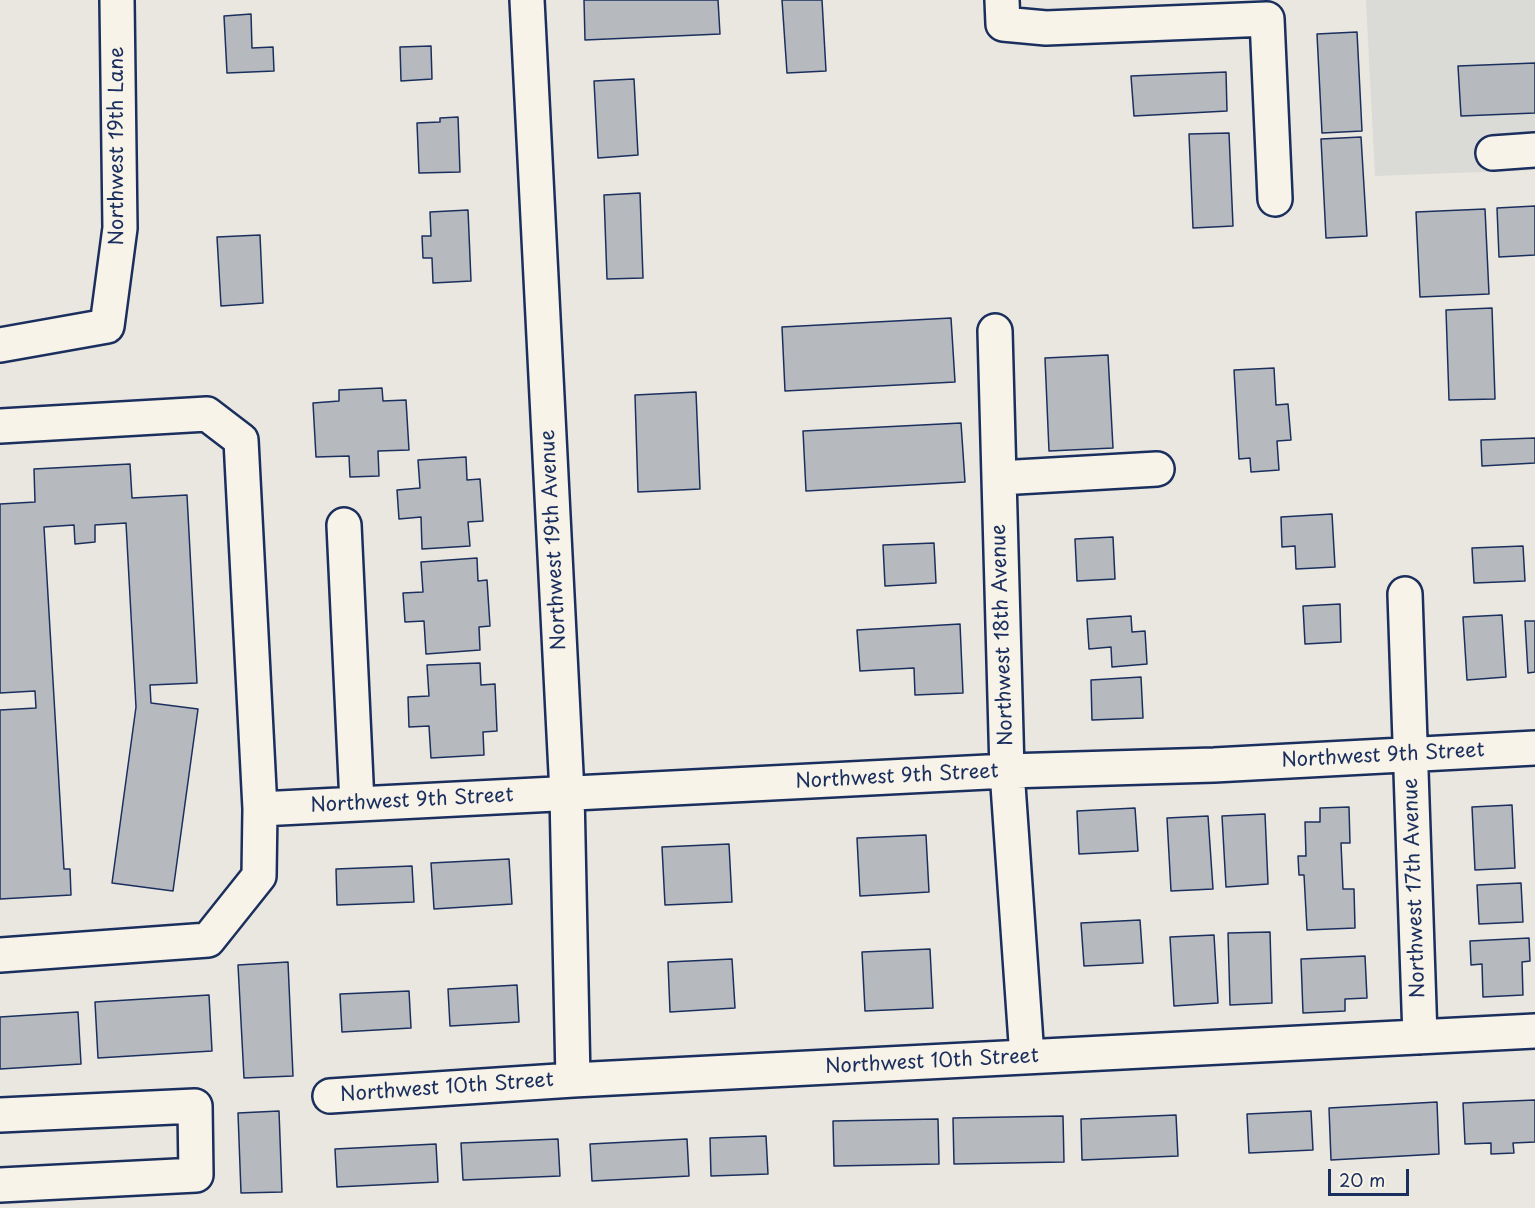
<!DOCTYPE html>
<html>
<head>
<meta charset="utf-8">
<style>
  body { margin:0 }
  #map { position:relative; width:1535px; height:1208px; overflow:hidden; background:#eae7e0; font-family:"Playpen Sans",sans-serif }
  canvas { display:block }
  .scale { position:absolute; left:1328px; top:1169px; width:81px; height:27px; box-sizing:border-box; border:3px solid #1b2f5e; border-top:0; padding-left:8px; font-size:18px; line-height:21px; white-space:nowrap; color:#1b2f5e; -webkit-text-stroke:4px #f7f3e8; paint-order:stroke }
</style>
</head>
<body>
<div id="map">
<canvas width="1535" height="1208"></canvas>
<div class="scale">20 m</div>
</div>
<script>
const context = document.querySelector('canvas').getContext('2d');
context.lineJoin = 'round';
function paint(path, color) {
  context.fillStyle = color;
  context.fill(path, 'evenodd');
}
function strokePath(path, color, width, dash) {
  context.strokeStyle = color;
  context.lineWidth = width;
  context.lineCap = dash ? 'butt' : 'round';
  context.setLineDash(dash || []);
  context.stroke(path);
}
function label(font, color, halo, rows, align = 'center') {
  context.font = font + ' "Playpen Sans",sans-serif';
  context.lineWidth = 5;
  context.setLineDash([]);
  context.textBaseline = 'middle';
  context.strokeStyle = halo;
  context.fillStyle = color;
  for (const [text, x, y, turn = 0] of rows) {
    context.save();
    context.translate(x, y);
    context.rotate((+turn || 0) * Math.PI / 180);
    context.textAlign = isNaN(turn) ? turn : align;
    if (halo) context.strokeText(text, 0, 0);
    context.fillText(text, 0, 0);
    context.restore();
  }
}
paint(new Path2D(`
  M1366,0H1535V170L1375,176Z`), '#dadad6');
const building = new Path2D(`
  M584,0H718L720,34L585,40Z
  M782,0H822L826,71L787,73Z
  M251,14L252,48L273,47L274,71L227,73L224,16Z
  M1357,32L1362,131L1322,133L1317,34Z
  M431,46L432,79L401,81L400,47Z
  M1535,63V113L1461,116L1458,66Z
  M1226,72L1227,111L1134,116L1131,76Z
  M634,79L638,155L598,158L594,81Z
  M458,117L460,172L419,173L417,123L440,122V118Z
  M1229,133L1233,226L1193,228L1189,134Z
  M1361,137L1367,236L1326,238L1321,139Z
  M640,193L643,278L607,279L604,195Z
  M1535,206V255L1499,257L1497,208Z
  M1485,209L1489,294L1420,297L1416,212Z
  M468,210L471,281L433,283L432,258H423L422,236H431L430,212Z
  M260,235L263,303L221,306L217,237Z
  M1492,308L1495,399L1449,400L1446,310Z
  M951,318L955,382L785,391L782,327Z
  M1108,355L1113,448L1049,451L1045,358Z
  M1274,368L1276,405L1288,404L1291,440L1277,441L1279,470L1251,472L1250,458L1239,459L1234,370Z
  M382,388L383,401L406,400L409,450L378,451L379,476L350,477L349,456L316,457L313,403L339,401V390Z
  M696,392L700,489L638,492L635,395Z
  M961,423L965,482L806,491L803,431Z
  M1535,438V463L1482,466L1481,440Z
  M466,457L467,480L480,479L483,521L468,522L470,546L422,549L421,517L399,519L397,490L420,488L418,460Z
  M130,464L132,498L187,495L197,683L150,685L151,703L198,709L173,891L112,883L136,707L126,523L95,525V542L75,544L74,525L44,527L64,869H70L71,895L0,899V710L36,708L35,691L0,693V504L35,502L34,469Z
  M1332,514L1335,567L1296,569L1295,546L1282,547L1281,517Z
  M1113,537L1115,579L1077,581L1075,539Z
  M934,543L936,583L885,586L883,545Z
  M1523,546L1525,581L1474,583L1472,548Z
  M477,558L478,581L487,580L490,626L479,627L480,650L426,654L424,621L405,622L403,593L423,592L421,562Z
  M1340,604L1341,642L1305,644L1303,606Z
  M1502,615L1506,677L1467,680L1463,617Z
  M1131,616L1132,632L1145,631L1147,664L1112,667L1111,647L1089,649L1087,619Z
  M1525,621H1535V672L1528,673Z
  M960,624L963,693L915,695L914,668L860,671L857,630Z
  M480,663L481,685L495,684L497,731L483,732L484,755L431,758L429,726L409,727L408,697L429,696L427,665Z
  M1141,677L1143,718L1092,720L1091,680Z
  M1512,805L1515,868L1475,870L1472,807Z
  M1349,807L1350,843H1341L1343,889H1354L1355,928L1307,930L1304,875H1299L1298,856H1306L1305,822H1320V808Z
  M1135,808L1138,851L1079,854L1077,811Z
  M1265,814L1268,884L1226,887L1222,816Z
  M1208,816L1213,889L1171,891L1167,818Z
  M926,835L929,892L860,896L857,838Z
  M729,844L732,902L665,905L662,847Z
  M509,859L512,904L434,909L431,863Z
  M412,866L414,902L337,905L336,869Z
  M1521,883L1523,922L1479,924L1477,885Z
  M1140,920L1143,963L1084,966L1081,923Z
  M1270,932L1272,1003L1230,1005L1228,933Z
  M1214,935L1218,1003L1174,1006L1170,937Z
  M1529,938L1530,961L1522,962L1523,995L1483,997L1482,964L1471,965L1470,941Z
  M930,949L933,1008L865,1011L862,952Z
  M1365,956L1367,998L1345,999V1011L1303,1013L1301,959Z
  M732,959L735,1008L670,1012L668,962Z
  M288,962L293,1076L244,1078L238,965Z
  M517,985L519,1022L450,1026L448,989Z
  M409,991L411,1028L342,1032L340,994Z
  M209,995L212,1051L98,1058L95,1002Z
  M78,1012L81,1064L0,1069V1017Z
  M1535,1100V1142L1513,1143L1514,1153L1491,1154V1143L1465,1144L1463,1103Z
  M1437,1102L1439,1154L1331,1160L1329,1108Z
  M279,1111L282,1192L241,1193L238,1113Z
  M1311,1111L1313,1150L1249,1153L1247,1114Z
  M1176,1115L1178,1156L1082,1160L1081,1119Z
  M1063,1116L1064,1162L954,1164L953,1118Z
  M938,1119L939,1164L834,1166L833,1121Z
  M766,1136L768,1174L711,1176L710,1138Z
  M558,1139L560,1176L463,1180L461,1143Z
  M687,1139L689,1176L592,1181L590,1144Z
  M436,1144L438,1182L337,1187L335,1149Z`);
paint(building, '#b6babf');
strokePath(building, '#1b2f5e', 1.5);
const minor = new Path2D(`
  M527,0L567,793L573,1080
  M1002,0L1003,24L1046,28L1267,19L1275,199
  M1493,153L1535,150
  M995,331L999,478
  M0,345L107,326L120,228L117,0
  M0,426L207,414L241,440L260,809L259,876L208,940L0,955
  M344,525L357,803
  M1405,594L1420,1037
  M260,809L1007,771L1214,765L1535,748
  M1027,1057L1007,771L999,478L1157,469
  M330,1096L573,1080L1535,1031
  M0,1115L195,1106L196,1175L0,1185`);
strokePath(minor, '#1b2f5e', 38);
strokePath(minor, '#f7f3e8', 33);
label('20px', '#1b2f5e', '#f7f3e8', [
  ["Northwest 19th Lane",117,146,-90],
  ["Northwest 19th Avenue",554,540,-93],
  ["Northwest 18th Avenue",1003,635,-92],
  ["Northwest 9th Street",1383,756,-3],
  ["Northwest 9th Street",897,777,-3],
  ["Northwest 9th Street",412,801,-3],
  ["Northwest 17th Avenue",1415,888,-92],
  ["Northwest 10th Street",932,1062,-3],
  ["Northwest 10th Street",447,1088,-4]
]);
</script>
</body>
</html>
